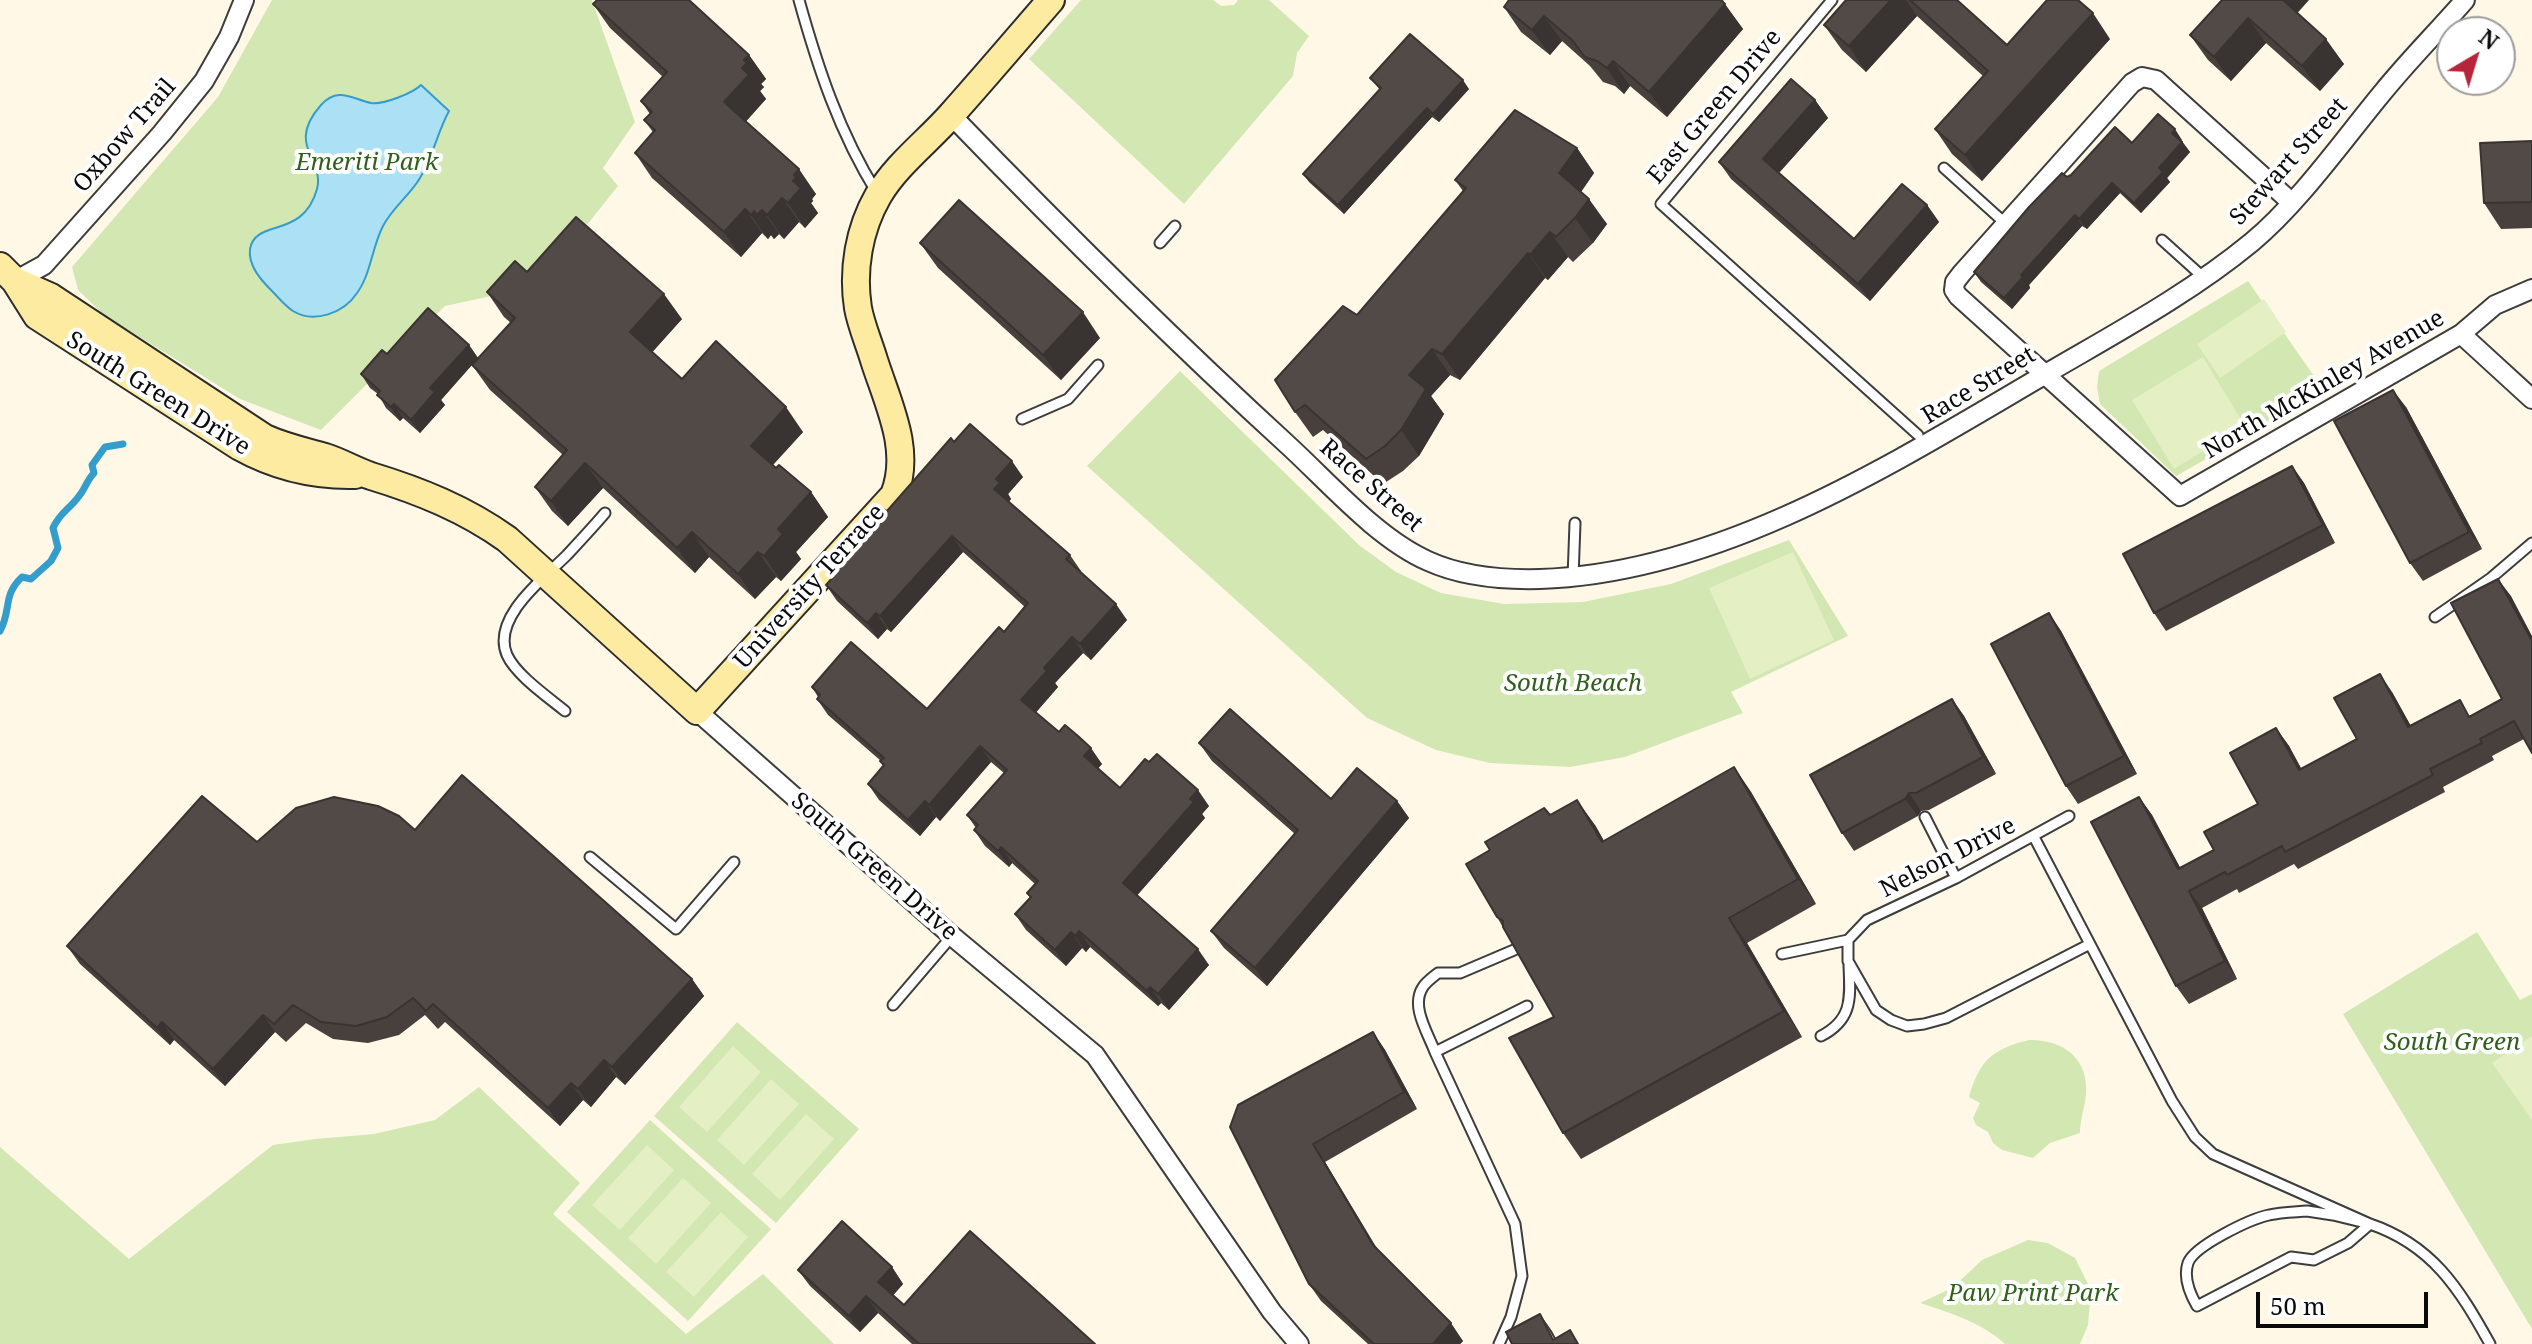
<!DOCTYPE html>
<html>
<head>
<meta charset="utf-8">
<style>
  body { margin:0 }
  #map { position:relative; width:2532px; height:1344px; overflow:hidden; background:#fff8e7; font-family:"Noto Serif",serif }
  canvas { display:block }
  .north { position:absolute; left:2436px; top:16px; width:80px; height:80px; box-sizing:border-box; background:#fff; border:2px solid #9d9d9d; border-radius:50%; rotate:38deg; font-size:22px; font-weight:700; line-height:32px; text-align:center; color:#0a0a0a }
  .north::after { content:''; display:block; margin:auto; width:28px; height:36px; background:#b7253a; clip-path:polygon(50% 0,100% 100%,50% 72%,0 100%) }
  .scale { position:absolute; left:2256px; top:1292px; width:172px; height:36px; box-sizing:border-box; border:4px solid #0a0a0a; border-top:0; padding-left:10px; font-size:24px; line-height:28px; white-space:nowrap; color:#0a0a0a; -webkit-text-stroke:6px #fff; paint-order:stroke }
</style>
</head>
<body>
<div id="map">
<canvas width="2532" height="1344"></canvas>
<div class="north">N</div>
<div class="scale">50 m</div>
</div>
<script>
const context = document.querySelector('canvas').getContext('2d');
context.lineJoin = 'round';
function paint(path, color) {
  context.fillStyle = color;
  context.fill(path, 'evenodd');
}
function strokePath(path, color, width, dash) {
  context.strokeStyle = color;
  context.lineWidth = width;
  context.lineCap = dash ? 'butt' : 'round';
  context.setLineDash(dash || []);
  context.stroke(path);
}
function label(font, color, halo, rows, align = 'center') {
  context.font = font + ' "Noto Serif",serif';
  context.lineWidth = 8;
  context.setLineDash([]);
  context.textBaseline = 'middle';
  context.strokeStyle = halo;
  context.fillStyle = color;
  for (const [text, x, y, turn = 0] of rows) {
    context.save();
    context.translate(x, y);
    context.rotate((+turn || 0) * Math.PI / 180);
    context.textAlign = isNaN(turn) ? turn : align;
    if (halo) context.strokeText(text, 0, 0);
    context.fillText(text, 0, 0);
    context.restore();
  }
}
paint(new Path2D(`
  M272,0H592L635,122L603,168L618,186L538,286L445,306L321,430L240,399L104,315L78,290L72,267L218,97Z
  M1081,0H1213L1221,6L1234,5L1238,0H1269L1309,36L1297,53L1293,76L1184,204L1029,59Z
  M2248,281L2325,392L2176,476L2100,404L2097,387L2099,371Z
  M1180,371L1359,545L1396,572L1441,593L1504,604L1583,602L1671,584L1789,540L1848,636L1731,692L1743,713L1625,757L1570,767L1490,763L1436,750L1367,718L1087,466Z
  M2477,932L2520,1000L2532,994V1329L2343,1014Z
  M737,1022L859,1129L776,1223L654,1116Z
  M2029,1040C2062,1039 2089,1058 2086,1094C2085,1108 2080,1119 2080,1133L2050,1143L2033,1158L2002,1150L1993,1143L1988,1132L1976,1125L1973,1118L1980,1103L1969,1097C1979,1061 1992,1049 2029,1040Z
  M479,1087L580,1183L553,1214L686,1334L763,1274L834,1344H0V1147L129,1259L273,1145L315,1139L374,1134L435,1120Z
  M650,1120L771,1229L688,1321L567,1212Z
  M2028,1240L2048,1243L2075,1258L2091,1290L2088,1325L2080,1344H2005C1981,1322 1950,1313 1920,1303L1952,1288L1982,1260Z`), '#d3e7b2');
paint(new Path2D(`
  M2264,299L2286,332L2220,378L2197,344Z
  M2203,357L2245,426L2174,469L2132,400Z
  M1793,552L1834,640L1750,679L1709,588Z
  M2532,1036V1120L2492,1063Z
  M733,1046L761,1072L707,1132L679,1107Z
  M771,1079L799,1104L744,1165L717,1140Z
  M806,1114L834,1139L780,1200L752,1174Z
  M647,1145L674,1170L620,1230L592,1205Z
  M683,1178L711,1203L656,1264L628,1238Z
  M721,1212L748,1237L694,1297L666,1272Z`), '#e4efc4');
const water = new Path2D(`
  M421,85L449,111C437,133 433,157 420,178C410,195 393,207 383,226C372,247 371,274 357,293C344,313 314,324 293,311C285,306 278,297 271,290C260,279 248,265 250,249C255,218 303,240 317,189C325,159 285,146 321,105C338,86 352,99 371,103C383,105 413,93 421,85Z`);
paint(water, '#ace1f5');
strokePath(water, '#349dcb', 2);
strokePath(new Path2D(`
  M0,631C12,609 2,596 22,577L31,579L51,561L58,548L53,528C60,512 70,509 79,496C85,489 87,480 94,473L92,465L105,447L123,444`), '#349dcb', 7);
const lane = new Path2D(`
  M799,0C818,68 839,132 877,193
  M1832,0L1661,204L1918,435
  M1944,168L2006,224
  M2162,240L2203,277
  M1160,243L1175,226
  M1022,419L1068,399L1098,365
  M1573,578L1575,523
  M2435,617L2491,578L2532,543
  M565,711C548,697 516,675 507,655C491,618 544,578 567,555C580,541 593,527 605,513
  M2069,816L1956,878L1867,920L1848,940V961L1876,1010L1891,1020L1907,1026L1924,1024L1946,1018L2090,944
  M1925,817L1956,878
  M2034,837L2172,1101L2195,1137L2213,1154L2370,1224C2432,1245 2459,1288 2490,1344
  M590,857L676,929L734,862
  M1782,954L1848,940
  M893,1005L952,936
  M1821,1036C1854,1019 1850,996 1849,965
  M1435,1052C1428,1033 1410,1006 1423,987C1426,982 1433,977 1438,973H1460L1514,950
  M2307,1211L2333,1215L2370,1224L2348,1243L2314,1260L2291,1257L2197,1306C2190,1294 2183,1278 2188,1263C2194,1246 2250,1219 2269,1215C2281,1212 2295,1212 2307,1211Z
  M1499,1344L1511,1317L1522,1276L1515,1224L1435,1052L1527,1006`);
const street = new Path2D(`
  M951,115C1061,229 1173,340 1290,447C1331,485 1378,539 1428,561C1463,577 1502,580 1540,579C1721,573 1892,464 2044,375C2114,334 2189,294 2252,242C2299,203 2344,139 2383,92C2409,60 2438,31 2465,0
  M2291,202L2156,80L2142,77L2132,83L1962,273L1955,282L1954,290L1958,296L2180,496L2461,334L2495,305L2532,289
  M15,281L44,265L162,133L204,81L229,37L244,0
  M2461,334L2532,399
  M697,711L952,936L1095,1055L1272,1312L1299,1344`);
const secondary = new Path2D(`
  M0,266L15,281L37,316L240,447C276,467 314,476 355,475
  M15,281L51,297L265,438C285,447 304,451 325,457C341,462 356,471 371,476C420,491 465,509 507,539L697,711L894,495C912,450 888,404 874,360C869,343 861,325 858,308C852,270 859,229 878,196C896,165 928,141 951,115C985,77 1018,38 1051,0`);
strokePath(lane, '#3d3d3d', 13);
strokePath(street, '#3d3d3d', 22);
strokePath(secondary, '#2c2c2c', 30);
strokePath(lane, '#fff', 9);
strokePath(street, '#fff', 18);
strokePath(secondary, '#feeba2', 26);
paint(new Path2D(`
  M1509,0H1724L1722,1L1743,29L1667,117L1630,86L1624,94L1615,86L1603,82L1590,66L1562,41L1550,55L1521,32L1504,7Z
  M1846,0H1957L2007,45L2110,39L1982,181L1952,154L1935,129L1983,76L1917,16L1866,72L1842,50L1824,25Z
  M2222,0L2297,13L2344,64L2320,91L2266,43L2231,81L2208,60L2190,35Z
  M593,4L749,55L766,79L761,84L764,87L760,91L766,99L746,121L816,194L812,199L813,201L811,203L818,213L805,228L799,222L784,239L779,234L774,239L771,235L768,239L762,233L741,257L652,178L635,153L653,132L644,120L650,114L641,101L663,77L610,28Z
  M1370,78L1469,89L1439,122L1432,117L1344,214L1309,182L1303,174L1380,90Z
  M1815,100L1828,118L1779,173L1854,239L1927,205L1939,222L1870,301L1731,179L1719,162Z
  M2182,140V141L2190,152L2167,178L2170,182L2141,213L2120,193L2087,229L2082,226L2029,285L2030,288L2012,309L1981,282L1974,272L2067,177L2132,143Z
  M2532,141V228L2501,229L2484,203Z
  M1577,148L1594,173L1581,192L1607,224L1593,243L1573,262L1568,257L1548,280L1545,278L1460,380L1450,375L1431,396L1444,414L1419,456L1403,471L1383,484L1323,430L1313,437L1295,412L1357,315L1463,191L1455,180Z
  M920,243L1100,338L1061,380L938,268Z
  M527,272L682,319L652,352L682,379L803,432L773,465L811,492L828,517L796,552L801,559L781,581L776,577L755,599L709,557L695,573L603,488L568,526L552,511L535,487L563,455L490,390L472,365L511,323L504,317L487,292Z
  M469,345L478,358L441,400L445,405L420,433L403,418L400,421L386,408L378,394L370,388L361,374L387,354Z
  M2406,407L2482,549L2423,581L2410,563Z
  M954,442L1023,477L1008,494L1011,499L1009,502L1070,555L1081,571L1080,572L1127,620L1091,660L1083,653L1055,683L1058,687L1036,712L1059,732L1102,764L1098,768L1120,788L1209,806L1202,814L1205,818L1137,895L1209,965L1169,1010L1161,1003L1158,1006L1090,947L1086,952L1082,948L1066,966L1026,930L1015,914L1030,897L1027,893L1035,884L1012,863L1009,867L985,846L974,830L976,828L967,815L1004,773L991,762L940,821L936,817L920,836L879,800L868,784L883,766L881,761L828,715L817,699L818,697L812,687L927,709L1004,632L1025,607L963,552L891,632L887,629L878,639L837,601L826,585L864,537L861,534L887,511Z
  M2292,466L2304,483L2335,543L2166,631L2154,613Z
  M2511,596L2524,739L2492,756L2494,760L2443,787L2445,792L2298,869L2294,864L2239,893L2237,889L2202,908L2237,979L2189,1004L2176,986L2139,797L2152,815L2180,868L2214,850L2258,804L2276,728L2289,746L2301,769L2357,739L2392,692L2410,725L2471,716L2502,699Z
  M2049,613L2061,631L2137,774L2078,804L2066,786Z
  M1952,699L1964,716L1996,774L1929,810L1921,811L1918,816L1854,851L1842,833Z
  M1199,743L1331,799L1397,801L1409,818L1267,986L1224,948L1211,931L1295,834L1212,761Z
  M1734,767L1751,792L1816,904L1747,943L1802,1037L1581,1159L1563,1133L1554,1017L1497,917L1550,815L1595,825L1604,841Z
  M415,830L692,979L704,996L625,1085L616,1077L591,1107L583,1100L560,1126L445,1022L438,1029L425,1015L399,1035L368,1043L333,1039L306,1023L286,1042L275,1032L225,1086L174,1040L170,1045L80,964L67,946Z
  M1373,1032L1385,1050L1417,1109L1325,1162L1378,1250L1463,1341L1460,1344H1368L1321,1301L1309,1284L1230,1127Z
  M892,1267L903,1284L893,1295L904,1305L1095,1344H912L878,1313L860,1332L810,1286L798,1270Z`), '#47403c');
paint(new Path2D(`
  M1891,0H1906L1917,16L1866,72L1849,46Z
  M2280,0H2309L2293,18Z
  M1725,4L1743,29L1667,117L1649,92Z
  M2093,13L2110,39L1982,181L1965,155Z
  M1544,16L1562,41L1550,55L1532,30Z
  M2248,18L2266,43L2231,81L2214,57Z
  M2326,39L2344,64L2320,91L2302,66Z
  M749,55L766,79L761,84L764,87L760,91L766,99L742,126L724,102L742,68L744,60Z
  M1613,61L1630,86L1624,94L1607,68Z
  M1463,80L1469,89L1439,122L1433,114Z
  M1815,100L1828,118L1775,177L1763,159Z
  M1427,108L1432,117L1344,214L1338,205Z
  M2175,129L2182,140L2180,143L2172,133Z
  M2182,142L2190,152L2167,178L2170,182L2141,213L2134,203L2159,168Z
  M1577,148L1594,173L1576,199L1559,173Z
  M799,169L816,194L812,199L813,201L811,203L818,213L805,228L788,203L794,175Z
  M2112,183L2120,193L2087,229L2079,219Z
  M782,198L799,222L784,239L767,215Z
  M1589,199L1607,224L1593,243L1575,218Z
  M1927,205L1939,222L1870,301L1858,284Z
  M745,209L762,233L741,257L724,232Z
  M762,210L779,234L774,239L757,215Z
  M754,211L771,235L768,239L751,215Z
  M2075,215L2082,226L2029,285L2030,288L2012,309L2004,298L2021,275Z
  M1550,232L1568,257L1548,280L1530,255Z
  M1528,253L1545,278L1460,380L1442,354Z
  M664,294L682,319L648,357L630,332Z
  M1083,312L1100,338L1061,380L1043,355Z
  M469,345L478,358L441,400L445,405L420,433L411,420L430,388Z
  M1432,349L1450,375L1431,396L1444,414L1419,456L1401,430L1409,375Z
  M2393,390L2406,407L2482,549L2469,532Z
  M394,404L403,418L400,421L391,407Z
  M786,407L803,432L768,470L751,446Z
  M1012,461L1023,477L1008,494L1011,499L1005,505L994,489L996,479Z
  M585,463L603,488L568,526L551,501Z
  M2292,466L2304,483L2335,543L2323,525Z
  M811,492L828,517L796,552L801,559L781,581L764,556L778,529Z
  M692,532L709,557L695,573L677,548Z
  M952,536L963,552L891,632L880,616Z
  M758,552L776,577L755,599L738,574Z
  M2498,579L2511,596L2532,636V641Z
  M1116,604L1127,620L1091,660L1080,644Z
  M876,613L887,629L878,639L867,623Z
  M2049,613L2061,631L2137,774L2124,756Z
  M1072,637L1083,653L1055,683L1058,687L1033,716L1021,700L1044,668Z
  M2380,674L2392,692L2421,744L2408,727Z
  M1952,699L1964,716L1996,774L1983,757Z
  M2276,728L2289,746L2312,788L2299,770Z
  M980,746L991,762L940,821L929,805Z
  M1091,748L1102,764L1095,772L1084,756Z
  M1734,767L1751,792L1816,904L1798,879Z
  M1198,790L1209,806L1202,814L1205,818L1134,899L1123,883Z
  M1909,793L1921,811L1918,816L1905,799Z
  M2139,797L2152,815L2190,886L2178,869Z
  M1577,800L1595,825L1619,868L1602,842Z
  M925,801L936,817L920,836L908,820Z
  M1397,801L1409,818L1267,986L1255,968Z
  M1001,847L1012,863L1009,867L998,851Z
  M2189,891L2202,908L2237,979L2225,961Z
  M1729,918L1747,943L1802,1037L1784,1011Z
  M1079,931L1090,947L1086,952L1075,936Z
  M1071,932L1082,948L1066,966L1055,950Z
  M1198,949L1209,965L1169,1010L1158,994Z
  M692,979L704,996L625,1085L612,1067Z
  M1150,987L1161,1003L1158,1006L1147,991Z
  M263,1015L275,1032L225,1086L213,1069Z
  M162,1022L174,1040L170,1045L157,1028Z
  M1373,1032L1385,1050L1417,1109L1404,1092Z
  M604,1060L616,1077L591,1107L578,1089Z
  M571,1083L583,1100L560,1126L548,1108Z
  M1313,1144L1325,1162L1385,1263L1373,1245Z
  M892,1267L903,1284L890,1299L878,1282Z
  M866,1296L878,1313L860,1332L849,1316Z
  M1540,1314L1552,1331L1559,1344H1557Z
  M1451,1323L1463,1341L1460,1344H1433Z`), '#393431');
const building = new Path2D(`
  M597,0H689L749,55L744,60L747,63L742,68L749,75L724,102L799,169L794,175L796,177L793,181L801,188L788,203L782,198L767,215L762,210L757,215L754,211L751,215L745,209L724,232L635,153L655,130L644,120L652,112L641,101L667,72L593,4Z
  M1509,0H1721L1725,4L1649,92L1613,61L1607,68L1597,61L1585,57L1572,40L1544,16L1532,30L1504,7Z
  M1846,0H1891L1849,46L1824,25Z
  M1910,0H1957L2007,45L2047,0H2078L2093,13L1965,155L1935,129L1988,71Z
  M2222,0H2283L2326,39L2302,66L2248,18L2214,57L2190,35Z
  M1410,34L1463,80L1433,114L1427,108L1338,205L1303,174L1381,88L1370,78Z
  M1791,79L1815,100L1763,159L1854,239L1902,184L1927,205L1858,284L1719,162Z
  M1515,110L1577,148L1559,173L1589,199L1575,218L1556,237L1550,232L1530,255L1528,253L1442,354L1432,349L1409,375L1426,389L1401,430L1385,446L1366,459L1305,405L1295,412L1275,380L1343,306L1357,315L1466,188L1455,180Z
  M2158,114L2175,129L2172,133L2182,142L2159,168L2163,172L2134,203L2112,183L2079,219L2075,215L2021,275L2023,277L2004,298L1974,272L2029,207L2062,173L2067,177L2071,175L2115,127L2132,143Z
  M2532,141V202L2484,203L2480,143Z
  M959,200L1083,312L1043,355L920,243Z
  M576,217L664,294L630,332L682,379L716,341L786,407L751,446L776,468L779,465L811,492L778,529L783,534L764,556L758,552L738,574L692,532L677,548L585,463L551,501L535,487L567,450L472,365L515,318L487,292L515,261L527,272Z
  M428,308L469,345L430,388L435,392L411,420L394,404L391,407L377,395L380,391L361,374L382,350L387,354Z
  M2393,390L2469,532L2410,563L2334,421Z
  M970,424L1012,461L996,479L1000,483L994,489L1070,555L1066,559L1116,604L1080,644L1072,637L1044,668L1047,671L1021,700L1059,732L1065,725L1078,736L1091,748L1084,756L1120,788L1145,759L1149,762L1157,754L1198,790L1190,799L1194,802L1123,883L1198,949L1158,994L1150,987L1147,991L1079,931L1075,936L1071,932L1055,950L1015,914L1031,897L1027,893L1038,881L1001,847L998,851L974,830L978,825L967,815L1007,770L980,746L929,805L925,801L908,820L868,784L884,765L880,761L884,758L817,699L820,695L812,687L851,642L927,709L999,627L1004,632L1028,603L952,536L880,616L876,613L867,623L826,585L833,577L830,574L864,536L861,534L883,509L887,511L951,438L954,442Z
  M2292,466L2323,525L2154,613L2123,554Z
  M2498,579L2532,641V753L2514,721L2480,739L2482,743L2430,769L2433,775L2285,852L2282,846L2227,875L2225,872L2189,891L2225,961L2176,986L2091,822L2139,797L2178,869L2214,850L2204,832L2258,804L2230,753L2276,728L2299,770L2357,739L2334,698L2380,674L2408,727L2460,700L2469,717L2502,699L2451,603Z
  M2049,613L2124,756L2066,786L1991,644Z
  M1952,699L1983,757L1916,793H1909L1905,799L1842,833L1810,775Z
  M1230,709L1331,799L1357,768L1397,801L1255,968L1211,931L1298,830L1199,743Z
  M1734,767L1798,879L1729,918L1784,1011L1563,1133L1509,1038L1554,1017L1503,927V921L1497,917L1466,864L1490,850L1485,842L1544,808L1550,815L1577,800L1602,842Z
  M462,775L692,979L612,1067L604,1060L578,1089L571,1083L548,1108L433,1004L426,1011L413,998L387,1017L356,1026L321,1022L293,1005L274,1024L263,1015L213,1069L162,1022L157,1028L67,946L202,796L257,842L296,808L334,797L378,806L399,816L415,830Z
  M1373,1032L1404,1092L1313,1144L1373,1245L1451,1323L1433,1344H1374L1309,1284L1230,1127L1238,1105Z
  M842,1221L892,1267L878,1282L904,1305L970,1231L1095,1344H919L866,1296L849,1316L798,1270Z
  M1540,1314L1553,1340L1570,1330L1578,1344H1512L1506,1332Z`);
paint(building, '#524a46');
strokePath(building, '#393431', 2);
label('24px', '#0a0a0a', '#fff', [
  ["East Green Drive",1715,107,-50],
  ["Oxbow Trail",125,136,-49],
  ["Stewart Street",2289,162,-48],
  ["North McKinley Avenue",2324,385,-30],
  ["Race Street",1979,386,-31],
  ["South Green Drive",158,394,32],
  ["Race Street",1371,486,41],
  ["University Terrace",810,587,-48],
  ["Nelson Drive",1948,858,-27],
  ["South Green Drive",874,867,41]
]);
label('italic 24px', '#315f1c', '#fff', [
  ["Emeriti Park",367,163],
  ["South Beach",1573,684],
  ["South Green",2452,1043],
  ["Paw Print Park",2033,1294]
]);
</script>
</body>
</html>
